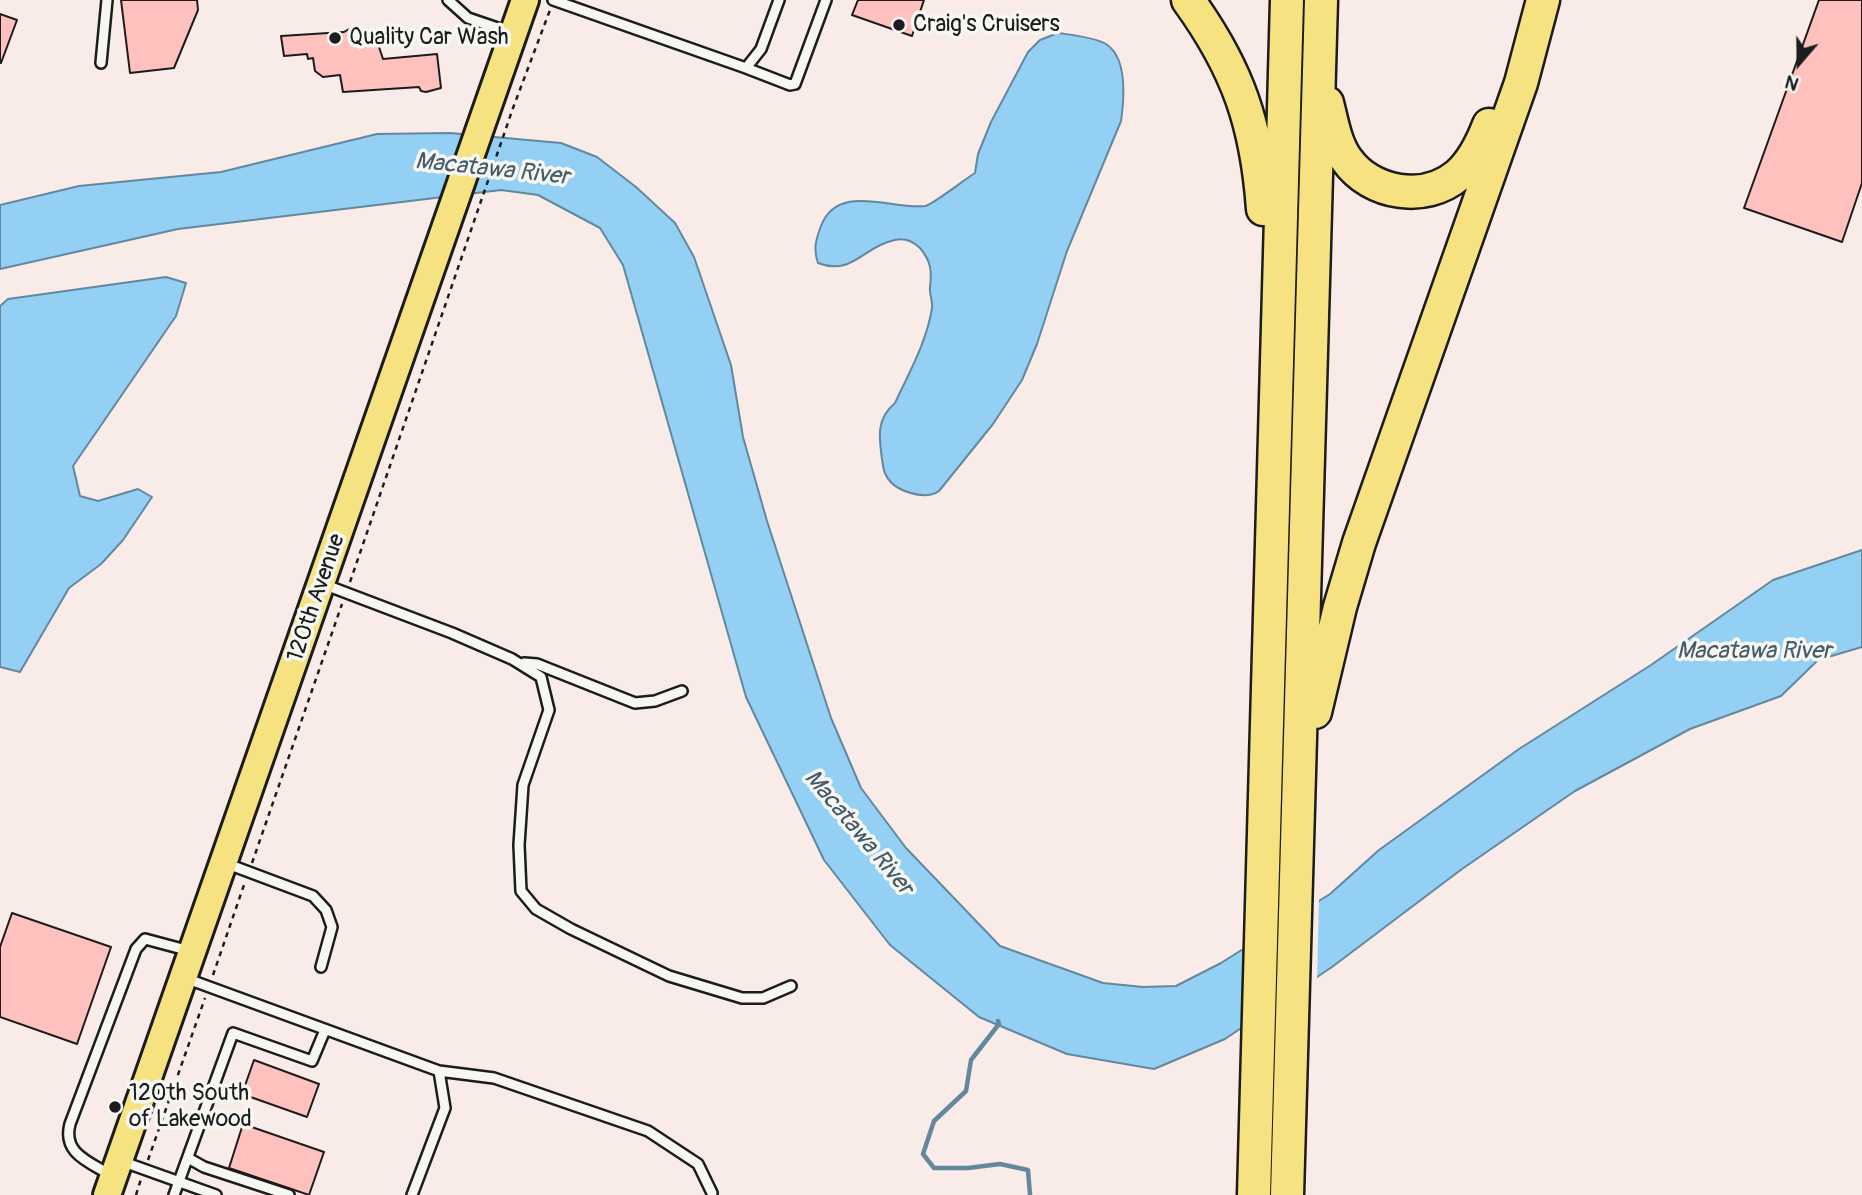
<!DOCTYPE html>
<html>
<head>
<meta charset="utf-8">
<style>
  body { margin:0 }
  #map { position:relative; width:1862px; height:1195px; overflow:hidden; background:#f8ebe8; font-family:Pangolin,sans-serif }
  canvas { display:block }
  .north { position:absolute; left:1764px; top:28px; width:70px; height:70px; -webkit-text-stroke:5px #f6f6f2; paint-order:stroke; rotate:200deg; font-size:19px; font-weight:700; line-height:28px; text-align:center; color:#1c1c1c }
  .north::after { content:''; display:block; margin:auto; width:24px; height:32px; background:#1c1c1c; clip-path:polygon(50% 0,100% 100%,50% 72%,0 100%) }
</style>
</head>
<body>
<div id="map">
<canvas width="1862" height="1195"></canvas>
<div class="north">N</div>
</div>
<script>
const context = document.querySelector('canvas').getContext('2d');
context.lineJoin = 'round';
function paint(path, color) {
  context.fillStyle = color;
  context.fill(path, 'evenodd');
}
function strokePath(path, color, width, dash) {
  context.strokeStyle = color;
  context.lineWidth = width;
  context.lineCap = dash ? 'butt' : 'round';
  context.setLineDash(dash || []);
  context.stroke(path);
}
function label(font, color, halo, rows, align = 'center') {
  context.font = font + ' Pangolin,sans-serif';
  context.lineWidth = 7;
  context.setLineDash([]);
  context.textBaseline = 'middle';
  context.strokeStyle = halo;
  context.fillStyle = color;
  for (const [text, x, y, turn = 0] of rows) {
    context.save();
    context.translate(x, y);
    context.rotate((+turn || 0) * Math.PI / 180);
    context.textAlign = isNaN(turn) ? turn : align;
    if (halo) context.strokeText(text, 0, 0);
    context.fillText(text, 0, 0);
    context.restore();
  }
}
const water = new Path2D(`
  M1058,33C1072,35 1094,37 1106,44C1128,58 1124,100 1121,121L1067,251L1037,344L1022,380L993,424L939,491C925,501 893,491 886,475C883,471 883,464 882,459C879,437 876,419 895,403C909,373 927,341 932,308C933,301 929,294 930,287C932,271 931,261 920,248C912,240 902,237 891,241C863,248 851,276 818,263C813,249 816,239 821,226C838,182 892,210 925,206C934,204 965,179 975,173L978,154L991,122L1028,52L1040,40Z
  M450,133L561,143L597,157L636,187L675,223L694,257L731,365L743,437L767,521L831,718L861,788L906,848L1000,946L1103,983L1143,987L1176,986L1221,963L1330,894L1379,850L1519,749L1651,665L1773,580L1862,550V647L1818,660L1781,696L1690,729L1575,791L1462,869L1332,967L1225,1039L1154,1069L1067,1054L979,1017L890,945L824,860L746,697L623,265L600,228L538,195L501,190L178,229L0,269V205L79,186L221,172L377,134Z
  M166,277L186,283L176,316L73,466L80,496L98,501L138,489L152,497L123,540L101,564L69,588L20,672L0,667V306L8,299Z`);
paint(water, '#93d0f4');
strokePath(water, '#63889e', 2);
paint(new Path2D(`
  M1319,897L1317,981L1241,1032L1243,945Z`), '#f8ebe8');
strokePath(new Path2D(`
  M998,1021L999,1024L971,1060L966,1091L934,1121L923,1154L934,1168H968L1000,1164L1028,1170L1030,1195`), '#63889e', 4.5);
const building = new Path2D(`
  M121,0H197L198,10L174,68L130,73Z
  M858,0H924L912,36L852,15Z
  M1819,0H1862V183L1842,242L1744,208Z
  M0,14L17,20L1,63H0Z
  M351,28L368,30L376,38L383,59L437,54L441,88L426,92L421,91L419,87L343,92L340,75L323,77L315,71L313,58L308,59L307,54L284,56L281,36L344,32Z
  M12,913L111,947L77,1044L0,1017V947Z
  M254,1060L319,1084L307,1117L242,1094Z
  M243,1124L324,1152L309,1195L229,1168Z`);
paint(building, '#fec1be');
strokePath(building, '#1c1c1c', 2);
const service = new Path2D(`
  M448,0L468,18L512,33
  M553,0L746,68L761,49L779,0
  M101,63L107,0
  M746,68L790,85L795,84L826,0
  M323,584L452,633L512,659L541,677L549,710L523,785L519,845L521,891L536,909L571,929L669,976L742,998H763L791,986
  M524,663L537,664L635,703L655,701L682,691
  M225,863L313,896L326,910L332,927L321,967
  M185,978L439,1071L494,1078L648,1131L698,1164L712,1193
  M188,1158L204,1167L289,1195
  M121,1161L216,1195
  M112,1176C90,1162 62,1154 70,1124L136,949L145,939L190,951
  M174,1195L233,1033L312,1061L325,1030
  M412,1195L445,1108L439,1071`);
const primary = new Path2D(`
  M107,1195L525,0`);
const motorway = new Path2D(`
  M1188,0C1238,69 1257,125 1263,209
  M1327,103C1332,122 1335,144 1347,160C1371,194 1425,203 1458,175C1473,162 1482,143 1489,125
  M1315,712L1340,607L1359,543L1521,83L1543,0
  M1254,1195L1287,0
  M1287,1195L1321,0`);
strokePath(service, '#1c1c1c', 14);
strokePath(primary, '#1c1c1c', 32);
strokePath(motorway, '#1c1c1c', 37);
strokePath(new Path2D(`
  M350,582L513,108L550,10
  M252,863L342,604
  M213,975L245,882
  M148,1160L205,998
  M136,1195L141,1179`), '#1c1c1c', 2.5, [5, 5]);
strokePath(service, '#f6f6f2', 9);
strokePath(primary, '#f7e281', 26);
strokePath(motorway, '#f7e281', 32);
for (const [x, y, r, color] of [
  [899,25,7,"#1c1c1c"],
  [335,38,7,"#1c1c1c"],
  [115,1107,7,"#1c1c1c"]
]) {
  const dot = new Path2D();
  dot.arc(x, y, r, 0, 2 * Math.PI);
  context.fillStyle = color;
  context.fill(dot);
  strokePath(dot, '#f6f6f2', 2.5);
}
label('23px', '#1c1c1c', '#f6f6f2', [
  ["Craig's Cruisers",913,25],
  ["Quality Car Wash",349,38],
  ["120th South",129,1094],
  ["of Lakewood",129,1120]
], 'left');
label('23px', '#1c1c1c', '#f6f6f2', [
  ["120th Avenue",317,598,-71]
]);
label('italic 24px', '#465b68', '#f6f6f2', [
  ["Macatawa River",492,170,6],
  ["Macatawa River",1754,652],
  ["Macatawa River",858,833,50]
]);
</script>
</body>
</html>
